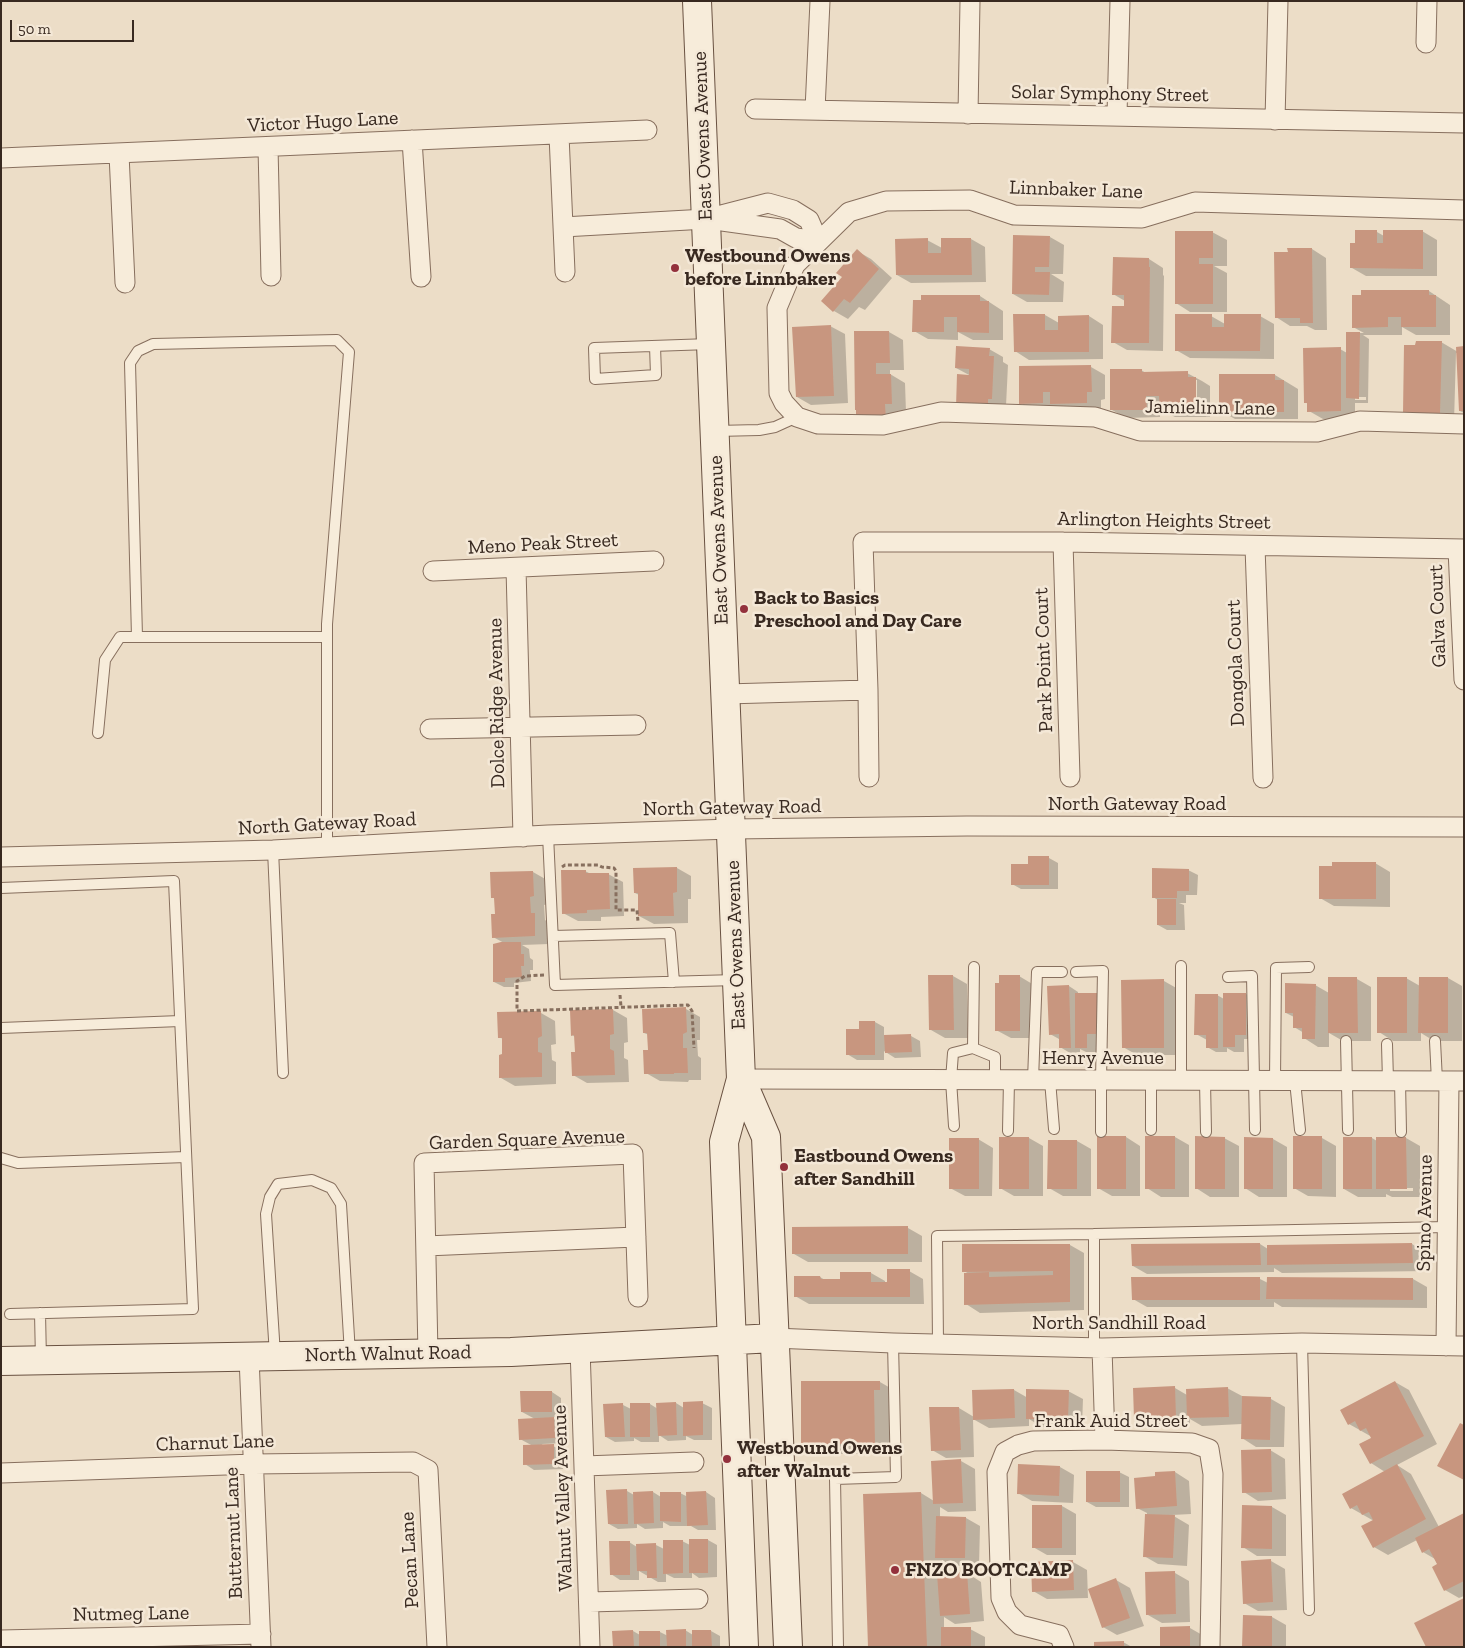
<!DOCTYPE html>
<html>
<head>
<meta charset="utf-8">
<style>
  body { margin:0 }
  #map { position:relative; width:1465px; height:1648px; overflow:hidden; background:#ecddc7; font-family:"Zilla Slab",serif }
  canvas { display:block }
  .frame { position:absolute; inset:0; border:2px solid #382920; pointer-events:none }
  .scale { position:absolute; left:10px; top:20px; width:124px; height:22px; box-sizing:border-box; border:2px solid #382920; border-top:0; padding-left:6px; font-size:15px; line-height:18px; white-space:nowrap; color:#382920; -webkit-text-stroke:4px #f4e8d7; paint-order:stroke }
</style>
</head>
<body>
<div id="map">
<canvas width="1465" height="1648"></canvas>
<div class="frame"></div>
<div class="scale">50 m</div>
</div>
<script>
const context = document.querySelector('canvas').getContext('2d');
context.lineJoin = 'round';
function paint(path, color) {
  context.fillStyle = color;
  context.fill(path, 'evenodd');
}
function strokePath(path, color, width, dash) {
  context.strokeStyle = color;
  context.lineWidth = width;
  context.lineCap = dash ? 'butt' : 'round';
  context.setLineDash(dash || []);
  context.stroke(path);
}
function label(font, color, halo, rows, align = 'center') {
  context.font = font + ' "Zilla Slab",serif';
  context.lineWidth = 5;
  context.setLineDash([]);
  context.textBaseline = 'middle';
  context.strokeStyle = halo;
  context.fillStyle = color;
  for (const [text, x, y, turn = 0] of rows) {
    context.save();
    context.translate(x, y);
    context.rotate((+turn || 0) * Math.PI / 180);
    context.textAlign = isNaN(turn) ? turn : align;
    if (halo) context.strokeText(text, 0, 0);
    context.fillText(text, 0, 0);
    context.restore();
  }
}
paint(new Path2D(`
  M1422,231L1437,240V276H1366L1352,268L1356,244V232H1377L1384,236Z
  M1176,232H1212L1227,240V266H1214L1227,273V312H1190L1176,303Z
  M1050,237L1064,245L1063,274H1051L1064,282L1063,302H1027L1013,294Z
  M971,239L985,247L986,282L911,283L897,275L927,240L942,248Z
  M1312,249L1326,258L1327,330H1315L1307,326H1290L1276,317L1289,250Z
  M857,251L871,259L892,278L865,310L859,307L848,319L834,311L823,301L844,277Z
  M1149,259L1163,268V275L1164,276L1163,351L1127,350L1113,342L1125,307V301L1113,294Z
  M1429,291L1450,305V335H1416L1402,327V335H1363L1369,339L1368,403H1355V419H1323L1309,411L1308,404L1305,402L1340,349L1347,353V333H1364L1353,327ZM1355,397H1366V400H1355Z
  M980,296L1003,311V340H973L958,332V340L928,339L914,331Z
  M1045,315L1059,323V317L1089,316L1103,325V359L1029,360L1015,351Z
  M1211,316L1225,324L1260,316L1274,324V359L1190,358L1176,350Z
  M830,326L845,334L848,403L811,405L797,397Z
  M855,332H889L903,340L904,370H890V374L905,383L906,412H899L900,428H872Z
  M1441,342L1458,352L1464,348V413L1460,411L1458,353H1456L1454,422L1418,421Z
  M989,349L1003,357V362L1008,365L1006,406L971,414V376L956,368Z
  M1091,367L1105,375V399L1101,400V411H1065L1057,406V411H1034L1020,403Z
  M1141,370L1146,373H1187L1202,381L1210,386V417H1175L1160,409V417L1126,418L1112,410ZM1195,380H1197V416H1195Z
  M1275,375L1298,389V419H1235L1221,411Z
  M1049,858L1058,863V889H1021L1012,884L1029,865Z
  M1375,863L1390,872V907L1334,906L1320,898Z
  M677,868L691,876V899H688V923L654,924L639,916V895L635,893Z
  M1188,870L1198,875L1197,895H1186V903H1179L1184,905L1185,930H1167L1158,925V900L1153,897Z
  M585,871L591,874H608L623,882L624,916L601,917V921H578L563,913Z
  M533,872L547,880L548,904L544,905L545,920L548,922L549,944L522,945L529,949L530,958L533,960V970H530L531,981L514,983V987H504L494,982L506,944L493,937L496,915Z
  M953,976L967,984L968,1038H945L931,1030Z
  M1019,976L1034,985V1038H1011L996,1030Z
  M1329,978L1357,979L1371,987V1041H1343L1329,1033V1047H1318L1304,1038V1033L1294,1027V1017L1286,1013L1315,985L1329,993Z
  M1406,978L1420,986V978H1448L1462,986V1041H1434L1421,1033V1041H1393L1379,1032Z
  M1164,981L1178,989V1055H1137L1123,1047Z
  M1069,986L1078,992V995L1107,1039H1096V1052H1086L1080,1049V1052L1070,1053L1060,1047L1059,1039L1050,1034Z
  M1246,994L1255,999V1039H1244V1052H1234L1227,1048V1052H1216L1207,1047V1040L1196,1034L1217,995L1224,999Z
  M686,1009L700,1017V1040H697L698,1056L701,1058V1080H689L688,1082L660,1081L646,1073L649,1051V1035L644,1033Z
  M613,1010L627,1018L628,1042L624,1043V1058L628,1060L629,1082L587,1083L573,1075L576,1053L575,1037L572,1035Z
  M541,1013L555,1021L556,1044L551,1045L552,1060L556,1062V1084L515,1086L501,1078L503,1055V1039L499,1037Z
  M860,1022H875L884,1027V1036H911L920,1041L921,1057L895,1058L884,1051V1060H857L847,1054L860,1030Z
  M1126,1137L1140,1146V1196H1112L1098,1188Z
  M1175,1137L1189,1145V1197H1161L1147,1188Z
  M1029,1138L1043,1146V1196H1014L1000,1188Z
  M1224,1138L1239,1146V1197H1210L1196,1188Z
  M1322,1138L1336,1146V1197L1308,1196L1294,1188Z
  M1372,1138L1377,1141V1138H1406L1420,1146V1197H1392L1386,1194V1197H1358L1344,1189ZM1390,1188H1413V1191H1390Z
  M978,1139L993,1148L992,1196H965L950,1188Z
  M1273,1139L1287,1147V1197H1259L1245,1188Z
  M1077,1141L1091,1149V1196H1063L1049,1188Z
  M908,1228L922,1236V1262H808L794,1254Z
  M1260,1244L1268,1249V1246L1412,1244L1426,1253L1427,1271L1282,1273L1274,1268V1272L1147,1274L1133,1266Z
  M1070,1245L1084,1253V1310L980,1313L966,1304L969,1274L964,1271V1246Z
  M909,1271L923,1279L924,1304H809L795,1296L820,1277L825,1280H841L871,1273L885,1281V1283Z
  M1260,1279L1268,1283L1413,1279L1427,1287V1308L1282,1307L1274,1302V1307H1147L1133,1299Z
  M880,1382L899,1393L893,1454H822L802,1443Z
  M1395,1382L1409,1390L1437,1444L1397,1465L1411,1474L1439,1527L1464,1514V1596L1459,1598L1445,1590L1438,1565L1435,1559L1423,1552L1417,1540L1388,1555L1374,1547V1521L1351,1508L1385,1472L1371,1463L1372,1437L1349,1424Z
  M1175,1388L1187,1395L1227,1388L1242,1396V1398L1271,1399L1285,1407L1284,1447H1256L1242,1438V1424L1202,1426L1190,1419V1425L1149,1426L1135,1418Z
  M1014,1390L1028,1398L1068,1391L1083,1399L1082,1427H1042L1029,1419V1426L989,1428L973,1419L974,1457L946,1458L932,1450L959,1408L974,1417Z
  M552,1392L561,1398V1417H551L563,1424L564,1443L542,1444L543,1446H553L563,1451V1469L534,1470L525,1464L533,1446L520,1439L535,1419L522,1412Z
  M676,1403L684,1408L702,1403L712,1408V1440H694L686,1436V1440L668,1441L659,1435V1442H641L634,1438V1441L615,1442L606,1437L604,1406L623,1405L631,1409L650,1404L658,1409Z
  M1270,1450L1285,1459L1286,1499L1258,1501L1244,1492Z
  M961,1461L975,1469L976,1511L948,1512L940,1507V1518H966L980,1526L979,1566H951L942,1560V1575L967,1573L981,1582L984,1621L955,1624L944,1617V1629H970L985,1637V1647H869L921,1493L934,1501Z
  M1060,1467L1074,1475L1073,1503L1032,1501L1018,1493Z
  M1119,1472L1129,1477V1507H1096L1087,1502Z
  M1175,1472L1189,1481L1191,1514L1172,1515L1189,1525L1187,1566L1158,1564L1144,1556L1147,1513L1137,1508L1157,1478Z
  M627,1491L634,1495L653,1492L661,1497L680,1493L688,1497L687,1493L706,1492L715,1498L716,1530H698L691,1526H670L663,1522V1528L645,1529L637,1524V1528L618,1529L609,1524Z
  M1062,1506L1076,1514V1555H1047L1033,1547Z
  M1272,1507L1286,1515V1556H1257L1243,1547Z
  M690,1540H708L717,1545V1577L699,1578L692,1573V1578H674L666,1574V1582H658L639,1571V1580H620L611,1574L629,1542L637,1547L656,1545L664,1549L682,1541L690,1545Z
  M1271,1561L1285,1569L1287,1610L1258,1611L1244,1603Z
  M1073,1562L1087,1570L1088,1598L1047,1599L1033,1591Z
  M1175,1573L1189,1581L1190,1622L1162,1623L1148,1615Z
  M1116,1580L1130,1588L1144,1626L1117,1635L1103,1627Z
  M1272,1617L1286,1625V1647H1244Z
  M1190,1628L1204,1636V1647H1161Z
  M685,1630L693,1635L711,1631L720,1636V1647H614L633,1631L640,1635L660,1632L668,1636Z
  M1123,1642L1132,1647H1095Z`), '#0003');
paint(new Path2D(`
  M1355,230H1377V243H1383V230H1423V269L1350,268V243H1355Z
  M1175,231H1213V258H1199V264H1213V304H1175Z
  M1013,235L1050,236L1049,267H1035V272H1050L1049,295L1012,294Z
  M928,238V253H941V238H971L972,275H896L895,239Z
  M1287,248H1312L1313,323H1300V318H1275L1274,252H1288Z
  M857,249L879,269L850,303L844,299L833,312L821,301L842,277L836,273Z
  M1113,257L1149,258V267H1150L1149,343H1111L1112,306H1124V295H1112Z
  M1361,290H1429V295H1436V327H1401V317H1388V327L1352,328V295H1361Z
  M921,295H980V301H989V333L957,332V317H944V332H912L913,300H921Z
  M1013,314H1045V330H1058V316L1089,315V352H1014Z
  M1175,314H1212V327H1224V314H1261L1260,351H1175Z
  M831,325L834,396L796,397L792,327Z
  M854,331H889L890,363H876V374H891L892,404H885L886,420L856,421V410H855Z
  M1346,332H1360L1359,399L1346,398Z
  M1416,341H1442L1440,414L1403,413L1404,345H1415Z
  M956,346L990,348L989,356H994L992,399H988V408L956,407L957,374L969,375V369L955,368Z
  M1464,346V411H1459L1456,347Z
  M1341,347V411L1307,412V403H1304L1303,348Z
  M1091,365L1092,392H1087V403L1050,404V392H1043V403L1019,404V366Z
  M1110,369H1142V372L1188,371V377H1196V409L1160,410L1159,396H1146L1147,410H1110Z
  M1219,374H1275V380H1284V412H1219Z
  M1028,856H1049V885H1011V864H1028Z
  M1332,862H1376V899H1319V866H1332Z
  M677,867V892L673,893L674,916H638V893H634L633,868Z
  M1152,868L1189,869V891H1177V898H1152Z
  M561,870H586V873H609L610,909L587,910V913L562,914Z
  M533,871L534,896L530,897L531,913H535V936L492,938L491,914H495L494,898H491L490,872Z
  M1157,899H1176V925H1157Z
  M501,942H521V954H524V966H521L522,977L505,978V982H493V944Z
  M928,975H953L954,1030H929Z
  M999,975H1020V1031H995V983H999Z
  M1328,977H1357L1358,1033H1328Z
  M1377,977H1407V1033H1377Z
  M1419,977H1448V1033H1418Z
  M1164,979V1048H1122L1121,980Z
  M1285,983L1316,984L1315,1039H1302V1028H1293V1013H1285Z
  M1069,985L1071,1048H1059V1034L1049,1035L1047,986Z
  M1075,993H1098V1034H1087V1048H1075Z
  M1223,993H1246V1035H1235V1047H1223Z
  M1195,994H1218V1048H1206V1035H1194Z
  M686,1007L687,1032L683,1034V1048H687L688,1073H674V1074H644L643,1050H648L647,1033H643L642,1009Z
  M613,1009L614,1034L610,1035V1049L614,1051L615,1075L572,1076L571,1052H575L574,1035L571,1036L570,1010Z
  M541,1011L542,1036L538,1038V1052L542,1053V1077L499,1078V1055L502,1054V1038H498L497,1012Z
  M859,1021H875V1055H846V1029H859Z
  M911,1034L912,1052L885,1053L884,1035Z
  M1097,1136H1126V1189H1097Z
  M1145,1136H1175V1189H1145Z
  M1195,1136L1225,1137V1189H1195Z
  M1293,1136H1322V1189H1293Z
  M999,1137H1029V1189H999Z
  M1244,1137L1273,1138V1189H1244Z
  M1343,1137H1372V1189H1343Z
  M1376,1137H1406L1407,1189H1376Z
  M949,1138H979V1189H949Z
  M1048,1140H1077V1189H1047Z
  M908,1226V1254H792V1227Z
  M1260,1243L1261,1265L1132,1266L1131,1244Z
  M1412,1243L1413,1263L1267,1265V1245Z
  M962,1244H1070V1302L964,1305V1273L989,1272V1277L1053,1275V1271L962,1272Z
  M887,1269H910V1297H794V1276H820L821,1279H840V1272H871V1282H887Z
  M1131,1277H1260V1300H1132Z
  M1267,1277L1413,1278V1300L1266,1299Z
  M801,1381H880V1390H874L875,1444H801Z
  M1395,1381L1424,1436L1370,1464L1359,1444L1371,1438L1366,1428L1360,1431L1355,1421L1348,1425L1340,1410Z
  M1175,1386L1176,1417L1134,1419L1133,1388Z
  M1228,1387L1229,1417L1187,1418L1186,1389Z
  M1014,1389L1015,1418L973,1420L972,1390Z
  M1026,1389L1069,1390L1068,1420L1026,1419Z
  M520,1391H552V1412H521Z
  M1242,1396L1271,1397L1270,1440L1241,1439Z
  M703,1401V1435L683,1436V1402Z
  M676,1402L677,1435L658,1436L656,1403Z
  M623,1403L625,1437H605L603,1404Z
  M630,1403H650V1437H630Z
  M929,1407H959L961,1450L931,1451Z
  M554,1417L555,1438L519,1440L518,1419Z
  M1460,1423L1464,1425V1480L1437,1466Z
  M554,1444V1464L523,1465V1445Z
  M1271,1449L1272,1492L1242,1493L1241,1450Z
  M961,1459L963,1503L933,1504L931,1461Z
  M1018,1464L1060,1466L1059,1496L1017,1494Z
  M1397,1464L1426,1519L1373,1548L1361,1526L1373,1520L1369,1512L1362,1515L1357,1505L1350,1509L1342,1494Z
  M1086,1471H1120V1502H1086Z
  M1175,1471L1177,1506L1136,1509L1134,1478L1155,1476V1472Z
  M627,1489L628,1524H608L606,1490Z
  M653,1491L654,1523L634,1524L633,1492Z
  M706,1491L708,1525L687,1526L686,1492Z
  M660,1492H681V1522L660,1521Z
  M921,1492L927,1646L868,1647L863,1494Z
  M1032,1505H1062V1548H1032Z
  M1242,1505L1272,1506V1549L1241,1548Z
  M1464,1513V1581L1444,1591L1432,1567L1437,1564L1429,1549L1422,1553L1415,1538Z
  M1145,1514L1175,1515L1173,1558L1143,1557Z
  M936,1516L966,1517L965,1558H935Z
  M689,1539H708V1573H689Z
  M663,1540H683V1573L663,1574Z
  M609,1541H630V1575H610Z
  M656,1543L657,1578H647V1571H637L636,1544Z
  M1271,1559L1273,1602L1243,1604L1241,1561Z
  M1073,1560L1074,1590L1032,1592L1031,1562Z
  M1175,1571L1176,1614L1146,1615L1145,1572Z
  M967,1572L970,1614L940,1616L937,1574Z
  M1116,1578L1130,1618L1102,1628L1088,1589Z
  M1464,1598V1647H1426L1414,1623Z
  M1243,1615L1272,1616V1647H1242Z
  M1190,1626V1647H1160V1627Z
  M941,1627H971V1647H941Z
  M686,1629V1647H667L666,1630Z
  M633,1630L634,1647H613L612,1631Z
  M692,1630H711L712,1647H692Z
  M639,1631H660V1647H639Z
  M1124,1641V1647H1094V1642Z`), '#c8967f');
const lane = new Path2D(`
  M655,346L656,375L595,379L594,348L710,344
  M716,431L759,430L775,427L797,417
  M137,637L130,363L138,351L153,344L337,340L349,352L327,624V847
  M98,733L105,660L120,637H327
  M548,835L555,985L736,980
  M273,850L283,1073
  M1,888L174,881L193,1309L10,1314
  M553,936L670,933L674,982
  M1076,972L1103,971L1101,1081V1132
  M1228,977L1252,976L1255,1130
  M1,1028L180,1021
  M1346,1041L1348,1130
  M1435,1041L1437,1081
  M1387,1044L1388,1081
  M973,1048L974,967
  M1033,1080L1037,972H1062
  M1050,1080L1054,1129
  M1151,1080V1130
  M1181,1080V966
  M1205,1081L1206,1132
  M1275,1081L1276,968L1309,967
  M1295,1081L1300,1130
  M1400,1081L1401,1132
  M954,1126L951,1080L953,1053L973,1048L995,1057V1080
  M1008,1131L1009,1080
  M1,1158L18,1163L186,1157
  M40,1313L41,1360
  M938,1343L937,1236L1094,1234
  M1302,1343L1309,1610
  M1094,1348V1234L1447,1227
  M275,1355L266,1214L270,1197L278,1184L312,1180L331,1188L341,1204L350,1354
  M838,1647L835,1479L896,1477L893,1343`);
const street = new Path2D(`
  M1426,43L1427,1
  M755,109L1464,123
  M815,110L820,1
  M968,114L970,1
  M1117,115L1120,1
  M1275,120L1278,1
  M559,135L565,272
  M412,140L421,277
  M268,147L271,276
  M119,154L125,283
  M1,158L647,130
  M1464,210L1195,202L1142,218L1014,215L970,200L886,201L849,212L795,265L777,308L779,393L784,403L797,417L818,424L883,425L941,412L1095,417L1140,431L1317,432L1360,421L1464,424
  M715,220L780,229L796,238L818,241
  M563,227L706,219L768,203L793,210L809,220L818,241
  M1063,542L1070,777
  M1255,546L1263,778
  M1458,549L1464,680
  M516,568L523,837
  M433,571L654,561
  M726,694L868,690
  M430,729L636,725
  M869,777L868,690L863,542H1063L1464,549
  M1,857L273,850L548,835L732,829L967,826L1464,827
  M741,1079L1464,1081
  M426,1246L636,1237
  M774,1338L893,1343L1102,1348L1302,1343L1464,1346
  M1446,1346L1449,1081
  M580,1348L590,1647
  M1102,1348L1105,1440
  M428,1354L424,1163L633,1154L638,1297
  M249,1357L261,1647
  M584,1466L694,1462
  M1,1473L254,1464L413,1462L428,1470L437,1647
  M589,1602L698,1599
  M1,1640L261,1634
  M1064,1647L1059,1635L1020,1625L1007,1612L1001,1598L997,1472L1005,1452L1018,1445L1033,1441L1105,1440L1192,1443L1209,1449L1213,1474L1210,1647`);
const secondary = new Path2D(`
  M697,1L741,1079L724,1142L744,1647
  M741,1079L766,1137L788,1647
  M1,1361L511,1352L774,1338`);
strokePath(lane, '#876f5e', 12);
strokePath(street, '#876f5e', 21);
strokePath(secondary, '#695141', 30);
strokePath(new Path2D(`
  M562,867L565,865H598L602,867L614,868L616,871V910H637L638,922
  M544,975L525,976L517,981V1011L688,1005L692,1011L694,1048
  M620,995L621,1007`), '#876f5e', 3, [4, 2.5]);
strokePath(lane, '#f7ecda', 10);
strokePath(street, '#f7ecda', 19);
strokePath(secondary, '#f7ecda', 28);
for (const [x, y, r, color] of [
  [675,268,5,"#93313c"],
  [744,609,5,"#93313c"],
  [784,1167,5,"#93313c"],
  [727,1459,5,"#93313c"],
  [895,1570,5,"#93313c"]
]) {
  const dot = new Path2D();
  dot.arc(x, y, r, 0, 2 * Math.PI);
  context.fillStyle = color;
  context.fill(dot);
  strokePath(dot, '#f4e8d7', 2);
}
label('20px', '#382920', '#f4e8d7', [
  ["Solar Symphony Street",1110,94,1],
  ["Victor Hugo Lane",323,122,-3],
  ["East Owens Avenue",703,136,-92],
  ["Linnbaker Lane",1076,190,2],
  ["Jamielinn Lane",1210,408,1],
  ["Arlington Heights Street",1164,521,1],
  ["East Owens Avenue",719,540,-92],
  ["Meno Peak Street",543,544,-3],
  ["Galva Court",1438,616,-92],
  ["Park Point Court",1044,660,-92],
  ["Dongola Court",1236,663,-92],
  ["Dolce Ridge Avenue",497,703,-91],
  ["North Gateway Road",1137,804],
  ["North Gateway Road",732,808,-1],
  ["North Gateway Road",327,824,-3],
  ["East Owens Avenue",736,945,-92],
  ["Henry Avenue",1103,1058],
  ["Garden Square Avenue",527,1140,-2],
  ["Spino Avenue",1425,1213,-89],
  ["North Sandhill Road",1119,1323],
  ["North Walnut Road",388,1354,-1],
  ["Frank Auid Street",1111,1421],
  ["Charnut Lane",215,1443,-2],
  ["Walnut Valley Avenue",563,1498,-92],
  ["Butternut Lane",234,1533,-92],
  ["Pecan Lane",410,1560,-93],
  ["Nutmeg Lane",131,1614,-1]
]);
label('bold 20px', '#382920', '#f4e8d7', [
  ["Westbound Owens",685,256],
  ["before Linnbaker",685,279],
  ["Back to Basics",754,598],
  ["Preschool and Day Care",754,621],
  ["Eastbound Owens",794,1156],
  ["after Sandhill",794,1179],
  ["Westbound Owens",737,1448],
  ["after Walnut",737,1471],
  ["FNZO BOOTCAMP",905,1570]
], 'left');
</script>
</body>
</html>
